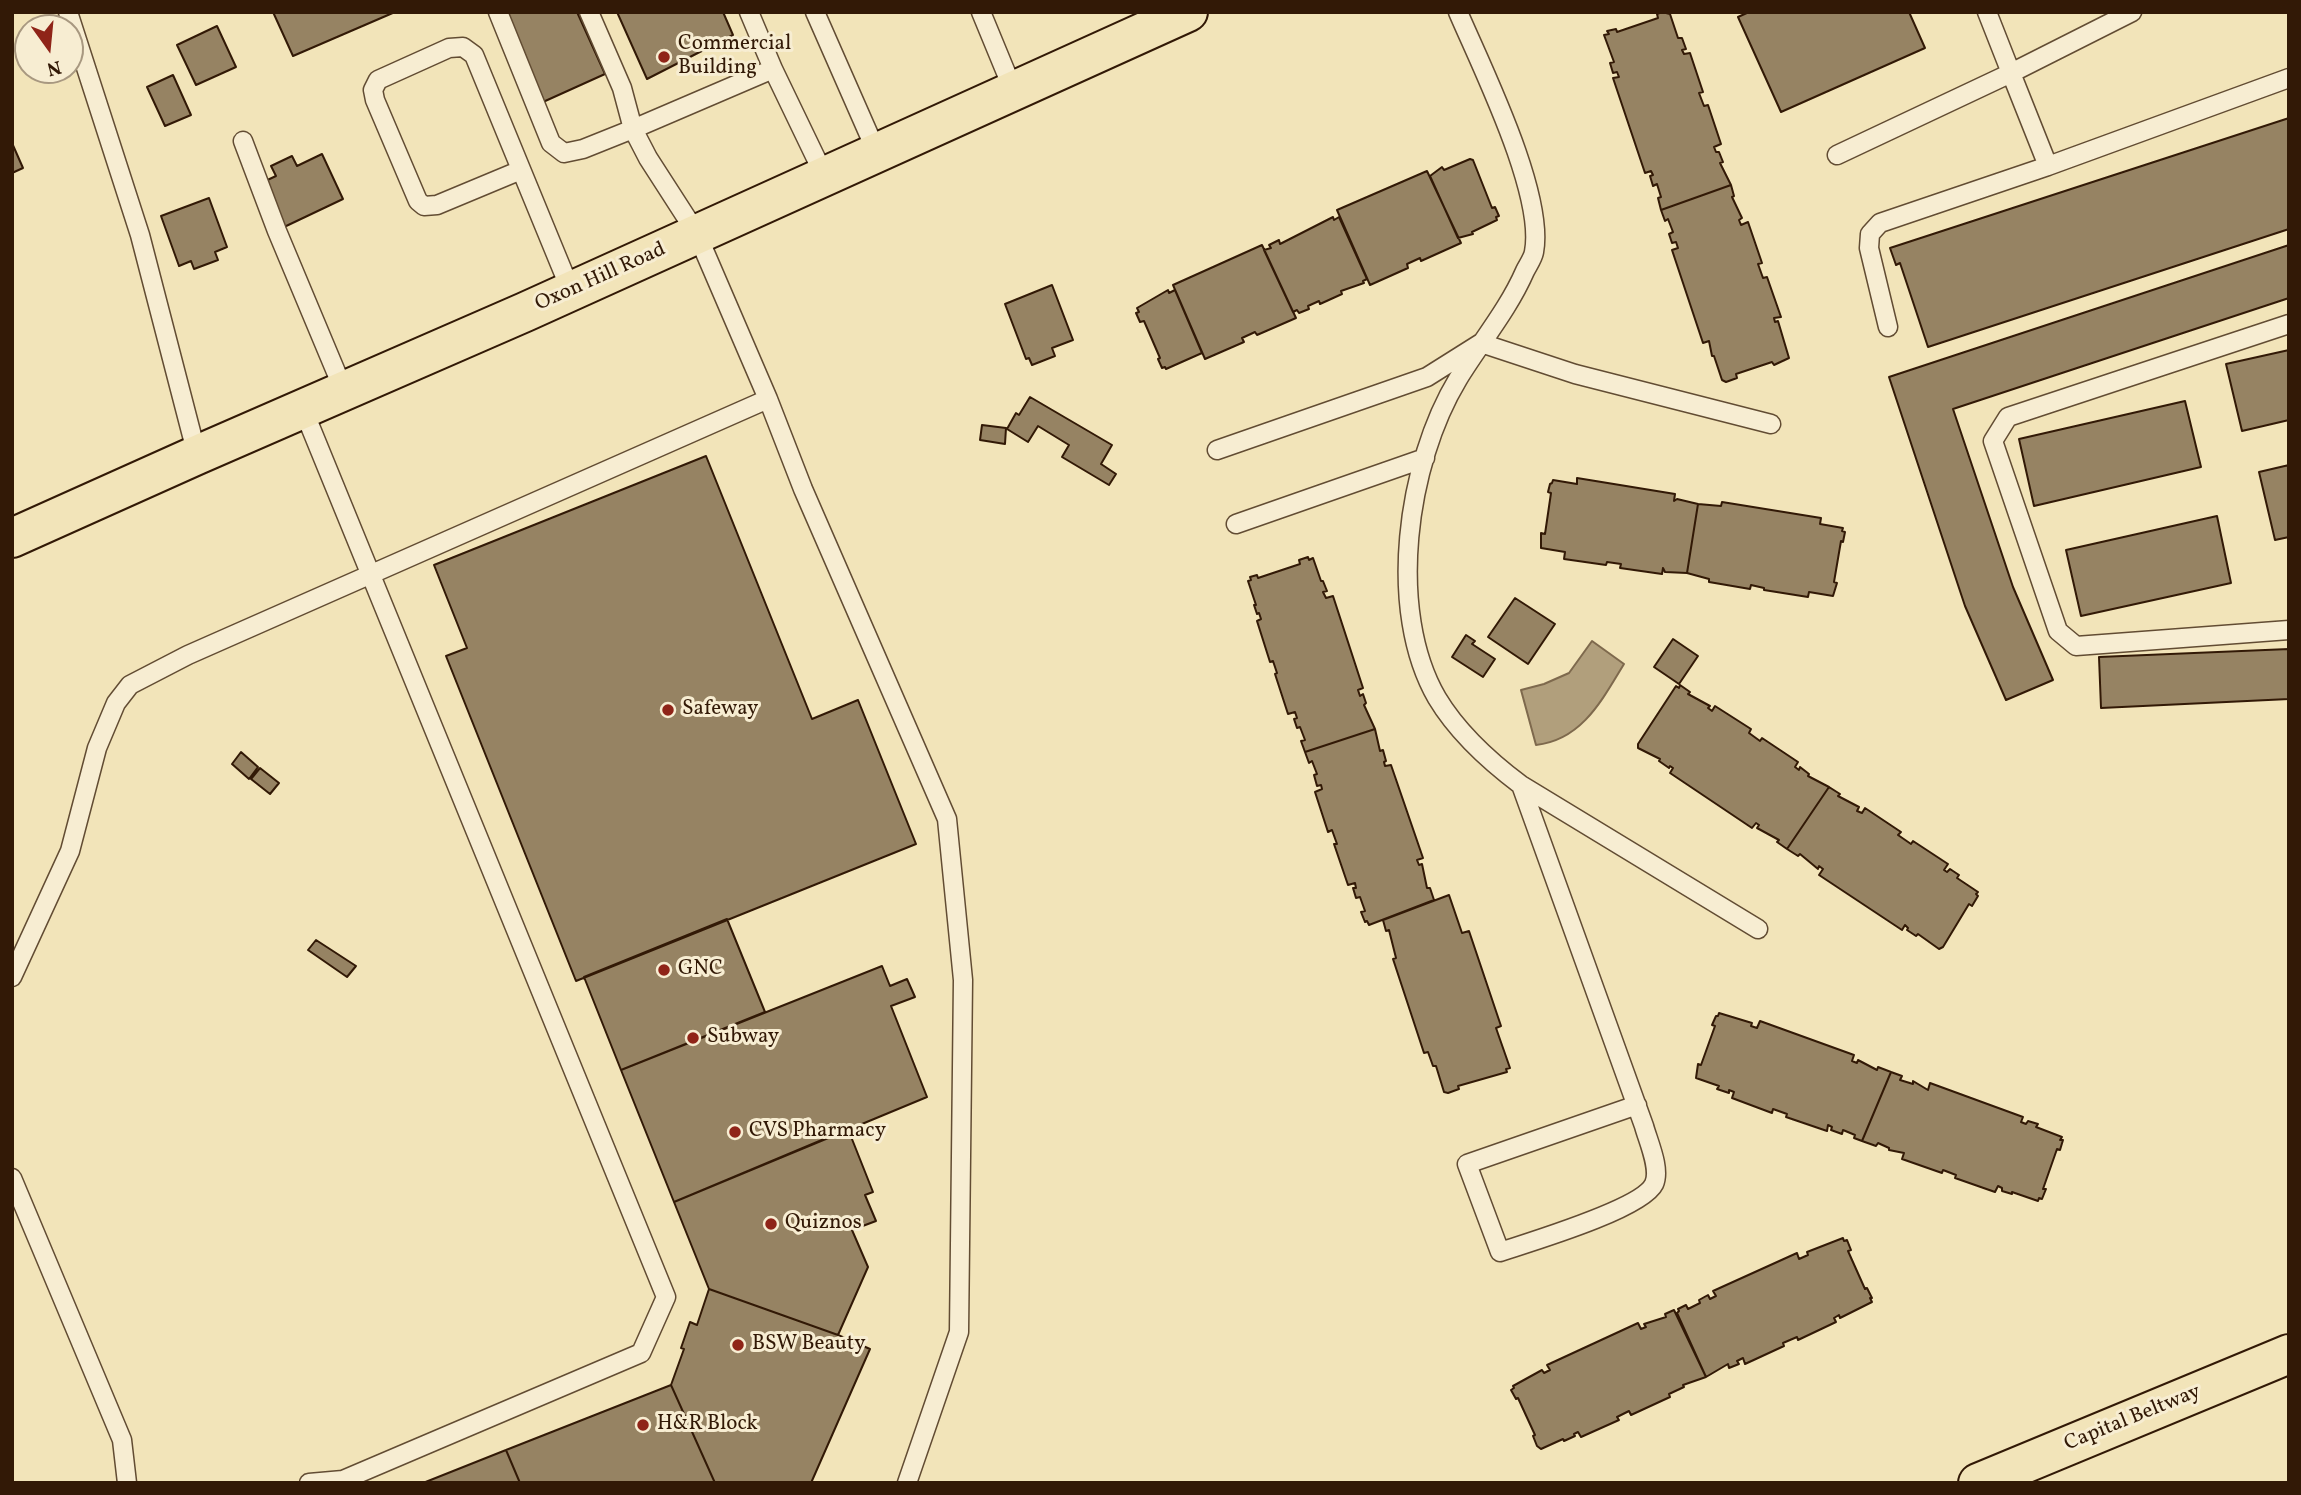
<!DOCTYPE html>
<html>
<head>
<meta charset="utf-8">
<style>
  body { margin:0 }
  #map { position:relative; width:2301px; height:1495px; overflow:hidden; background:#f2e4b9; font-family:Vollkorn,serif }
  canvas { display:block }
  .frame { position:absolute; inset:0; border:14px solid #321906; pointer-events:none }
  .north { position:absolute; left:14px; top:14px; width:70px; height:70px; box-sizing:border-box; background:#f7edd2; border:2px solid #a89880; border-radius:50%; rotate:165deg; font-size:19px; font-weight:700; line-height:28px; text-align:center; color:#321906 }
  .north::after { content:''; display:block; margin:auto; width:24px; height:32px; background:#8f2418; clip-path:polygon(50% 0,100% 100%,50% 72%,0 100%) }
</style>
</head>
<body>
<div id="map">
<canvas width="2301" height="1495"></canvas>
<div class="frame"></div>
<div class="north">N</div>
</div>
<script>
const context = document.querySelector('canvas').getContext('2d');
context.lineJoin = 'round';
function paint(path, color) {
  context.fillStyle = color;
  context.fill(path, 'evenodd');
}
function strokePath(path, color, width, dash) {
  context.strokeStyle = color;
  context.lineWidth = width;
  context.lineCap = dash ? 'butt' : 'round';
  context.setLineDash(dash || []);
  context.stroke(path);
}
function label(font, color, halo, rows, align = 'center') {
  context.font = font + ' Vollkorn,serif';
  context.lineWidth = 6;
  context.setLineDash([]);
  context.textBaseline = 'middle';
  context.strokeStyle = halo;
  context.fillStyle = color;
  for (const [text, x, y, turn = 0] of rows) {
    context.save();
    context.translate(x, y);
    context.rotate((+turn || 0) * Math.PI / 180);
    context.textAlign = isNaN(turn) ? turn : align;
    if (halo) context.strokeText(text, 0, 0);
    context.fillText(text, 0, 0);
    context.restore();
  }
}
const water = new Path2D(`
  M1592,641L1624,664C1602,700 1582,740 1536,745L1521,690L1544,684L1569,673Z`);
paint(water, '#b19f7c');
strokePath(water, '#7e694d', 2);
const building = new Path2D(`
  M273,12H395L293,56Z
  M509,12H577L605,74L543,102L504,15Z
  M617,12H723L733,35L647,79Z
  M1662,12L1670,14L1678,38H1682L1686,49L1682,50L1684,54L1690,53L1703,92L1699,93L1704,106L1708,105L1721,144L1714,147L1716,152H1719L1723,162L1720,163L1731,185L1661,210L1658,198L1661,197L1657,184L1653,186L1650,176L1653,175L1651,171L1645,173L1613,78L1619,77L1617,72L1613,73L1610,63L1614,62L1604,35L1609,34L1607,31L1616,29L1617,32L1658,18L1657,14Z
  M1749,12H1909L1925,48L1781,112L1738,17Z
  M217,26L236,67L196,85L177,45Z
  M173,75L191,115L165,126L147,87Z
  M2289,118V229L1928,347L1900,263L1896,265L1890,248Z
  M12,143L23,168L12,173Z
  M322,154L343,199L282,228L261,183L276,176L271,166L292,156L297,166Z
  M1470,159L1473,160L1492,208L1495,207L1499,216L1496,217L1497,220L1472,232L1473,234L1458,238L1430,176L1442,167L1444,170Z
  M1427,171L1461,243L1421,261L1420,258L1407,264L1408,268L1370,285L1337,210Z
  M1731,185L1734,196L1732,197L1742,218L1739,220L1741,225L1748,222L1762,263L1758,264L1763,278L1767,277L1781,317L1774,318L1775,322L1778,321L1789,358L1774,365L1772,362L1736,374L1737,378L1726,382L1722,380L1714,356H1712L1709,341L1703,343L1672,250L1678,248L1676,242L1672,243L1669,234L1673,232L1668,219L1665,221L1661,210Z
  M209,198L227,247L215,252L218,260L194,269L191,261L179,266L161,216Z
  M1333,217L1334,220L1339,217L1367,279L1363,281L1364,283L1341,291L1342,294L1320,304L1319,301L1308,306L1309,309L1299,313L1297,310L1293,312L1264,250L1271,248L1269,245L1279,240L1280,244Z
  M1262,245L1296,318L1257,335L1255,332L1242,338L1244,342L1205,359L1173,285Z
  M2289,245V298L1953,409L2013,587L2053,680L2006,700L1965,606L1889,377Z
  M1052,285L1073,340L1052,348L1055,356L1032,365L1029,358L1026,359L1005,304Z
  M1168,290L1169,293L1175,290L1202,353L1166,369L1165,367L1162,368L1158,359L1160,358L1144,321L1140,322L1136,313L1139,312L1137,308Z
  M2289,350V420L2242,431L2226,364Z
  M1030,397L1112,445L1101,464L1116,474L1109,485L1062,457L1069,445L1038,426L1028,442L1007,429L1016,413L1019,415Z
  M2185,401L2201,467L2034,506L2019,439Z
  M982,425L1006,428L1005,444L980,440Z
  M706,456L812,719L858,700L916,844L576,981L446,656L467,648L434,565Z
  M2289,465V537L2275,540L2259,472Z
  M1577,478L1675,494L1674,501L1677,499L1698,504L1687,573L1665,572L1663,568L1662,574L1620,568L1621,564L1607,562L1606,565L1564,559L1565,552L1541,548V533L1545,534L1551,493L1548,492L1550,484L1552,483L1553,480L1577,484Z
  M1722,502L1821,518L1820,524L1843,528L1842,531L1845,532L1843,542L1841,541L1834,582L1837,583L1833,596L1809,592L1808,597L1764,590V588L1751,585L1750,589L1709,582V579L1687,573L1698,504L1721,506Z
  M2217,516L2231,583L2081,616L2066,550Z
  M1308,557L1309,560L1313,558L1321,581H1323L1327,591L1323,592L1326,598L1333,596L1363,688L1358,690L1360,696L1363,694L1366,703L1364,705L1375,729L1305,752L1301,741L1305,740L1300,727L1297,728L1294,719L1297,718L1295,712L1288,714L1275,674L1277,673L1273,661L1270,662L1257,621L1261,619L1259,613L1257,614L1254,605H1256L1248,581L1251,580L1250,577L1257,575L1258,578L1300,564L1299,560Z
  M1515,598L1555,624L1528,664L1488,637Z
  M1466,635L1475,641L1472,644L1495,659L1483,677L1452,657Z
  M1673,639L1698,656L1679,684L1654,667Z
  M2289,649V699L2101,708L2099,657Z
  M1680,685L1690,692L1688,694L1710,706L1708,708L1712,711L1715,706L1751,729L1749,733L1760,741L1762,738L1798,762L1795,767L1799,770L1800,767L1809,774L1808,776L1829,787L1787,849L1777,842L1779,840L1757,828L1759,825L1756,823L1752,828L1670,773L1673,768L1670,766L1669,768L1659,761L1660,759L1638,748V744L1676,686L1679,688Z
  M1375,729L1380,751L1383,750L1386,761L1384,762L1385,766L1391,765L1423,858L1417,860L1419,865L1422,864L1427,888H1430L1434,900L1369,925L1367,921L1365,922L1361,912L1365,911L1360,897L1356,898L1353,888H1356L1355,883L1348,885L1334,844H1337L1332,830L1328,832L1315,792L1322,789L1321,785L1317,786L1314,775L1317,774L1312,761L1309,763L1305,752Z
  M241,752L258,767L249,779L232,764Z
  M260,768L279,783L270,794L251,779Z
  M1829,787L1840,794L1838,796L1859,807L1857,811L1862,813L1865,808L1901,832L1898,835L1911,844L1913,841L1948,864L1944,870L1947,872L1950,869L1959,875L1957,878L1978,892L1976,894L1978,896L1972,906L1969,904L1943,947L1939,949L1918,934L1916,936L1907,930L1908,928L1905,925L1902,930L1819,875L1823,869L1819,866L1818,869L1800,854L1798,856L1787,849Z
  M1449,895L1462,933L1469,931L1501,1026L1496,1028L1510,1068L1506,1069L1507,1072L1458,1086L1459,1089L1448,1093L1444,1092L1436,1066H1433L1428,1052L1424,1053L1393,959L1396,958L1389,930L1386,931L1383,920Z
  M727,919L765,1012L621,1070L584,977Z
  M316,940L356,966L347,977L308,950Z
  M882,966L890,986L907,979L915,997L891,1006L927,1097L674,1202L621,1070Z
  M1719,1013L1752,1023L1751,1026L1757,1028L1760,1021L1854,1055L1852,1061L1857,1063L1858,1060L1877,1070L1878,1067L1891,1072L1862,1141L1854,1138L1855,1135L1843,1130L1842,1134L1831,1130L1832,1127L1828,1125L1827,1131L1786,1117L1787,1114L1773,1109L1772,1113L1732,1098L1734,1092L1729,1090V1093L1717,1089L1719,1086L1696,1078L1698,1064L1701,1065L1715,1026L1712,1025L1716,1016H1718Z
  M1891,1072L1902,1076L1900,1080L1913,1084V1081L1928,1090L1930,1083L2023,1117L2021,1122L2026,1124L2028,1121L2038,1124L2036,1127L2062,1137L2060,1140H2063L2060,1150L2057,1149L2043,1189H2046L2042,1199L2039,1198L2038,1201L2012,1192V1194L2002,1191V1188L1998,1186L1995,1192L1955,1178L1956,1175L1943,1170L1942,1173L1902,1159L1904,1153L1889,1150V1148L1878,1143L1876,1146L1862,1141Z
  M848,1129L873,1192L865,1195L876,1221L852,1230L868,1267L838,1335L709,1289L674,1202Z
  M1843,1238L1844,1241L1847,1240L1851,1250L1848,1251L1865,1289L1867,1288L1872,1298H1870L1872,1302L1840,1318L1839,1315L1834,1318L1836,1322L1798,1340L1797,1337L1783,1343L1784,1346L1745,1364L1743,1358L1737,1361L1739,1364L1729,1368L1728,1364L1706,1377L1677,1313L1679,1311L1678,1309L1686,1305L1688,1309L1700,1303L1699,1300L1708,1295L1710,1299L1716,1296L1713,1291L1797,1253L1799,1259L1808,1255L1807,1252Z
  M709,1289L838,1335L870,1349L811,1483H715L671,1385L684,1349L681,1348L690,1322L697,1325Z
  M1674,1310L1706,1377L1683,1385L1684,1387L1669,1394L1670,1397L1631,1415L1629,1411L1617,1417L1619,1420L1581,1437L1578,1432L1574,1434L1575,1436L1564,1441L1563,1439L1541,1449L1537,1446L1533,1436L1535,1435L1518,1398L1516,1399L1511,1390L1514,1388L1513,1386L1542,1370L1544,1373L1550,1370L1547,1365L1638,1323L1641,1329L1646,1327L1644,1324L1666,1317L1665,1314Z
  M671,1385L715,1483H520L506,1450Z
  M506,1450L520,1483H423Z`);
paint(building, '#968363');
strokePath(building, '#321906', 2);
const lane = new Path2D(`
  M68,12L140,235L197,455
  M498,12L551,143L564,153L583,149L633,129L622,88L589,12
  M749,12L773,69
  M815,12L877,153
  M981,12L1014,92
  M1458,12C1482,68 1545,194 1534,252C1533,258 1528,265 1525,271C1508,310 1480,343 1458,379C1407,463 1386,610 1437,698C1458,733 1489,761 1521,785L1758,929
  M2132,12L2011,73L2048,166L2289,78
  M243,141L277,231L344,391
  M1837,155L2011,73L1987,12
  M521,170L437,205L424,206L418,201L375,100L373,90L378,80L449,48L463,47L474,55L571,291
  M2289,324L2008,417L1993,441L2058,631L2076,646L2289,630
  M1888,327L1869,248L1870,234L1880,223L2048,166
  M768,399L803,489L947,819L963,980L959,1332L907,1483
  M303,409L666,1297L641,1353L343,1480L309,1483
  M1217,450L1427,377L1481,343L1575,374L1771,424
  M1236,524L1425,458
  M1521,785L1644,1126C1648,1141 1661,1169 1654,1184C1642,1209 1530,1242 1500,1252L1467,1164L1637,1105
  M12,977L70,851L97,748L116,703L130,685L188,655L768,399L697,234L648,158L633,129L773,69L825,177
  M12,1178L122,1440L127,1483`);
const primary = new Path2D(`
  M12,538L197,455L525,312L1188,12`);
const highway = new Path2D(`
  M1978,1483L2289,1354`);
strokePath(lane, '#624c33', 21);
strokePath(primary, '#321906', 42);
strokePath(highway, '#321906', 42);
strokePath(lane, '#f7edd2', 18);
strokePath(primary, '#f2e4b9', 38);
strokePath(highway, '#f2e4b9', 38);
for (const [x, y, r, color] of [
  [664,57,7,"#8f2418"],
  [668,710,7,"#8f2418"],
  [664,970,7,"#8f2418"],
  [693,1038,7,"#8f2418"],
  [735,1132,7,"#8f2418"],
  [771,1224,7,"#8f2418"],
  [738,1345,7,"#8f2418"],
  [643,1425,7,"#8f2418"]
]) {
  const dot = new Path2D();
  dot.arc(x, y, r, 0, 2 * Math.PI);
  context.fillStyle = color;
  context.fill(dot);
  strokePath(dot, '#f7edd2', 2.5);
}
label('21px', '#321906', '#f7edd2', [
  ["Commercial",678,45],
  ["Building",678,69],
  ["Safeway",682,710],
  ["GNC",678,970],
  ["Subway",707,1038],
  ["CVS Pharmacy",749,1132],
  ["Quiznos",785,1224],
  ["BSW Beauty",752,1345],
  ["H&R Block",657,1425]
], 'left');
label('21px', '#321906', '#f7edd2', [
  ["Oxon Hill Road",601,278,-24],
  ["Capital Beltway",2133,1419,-22]
]);
</script>
</body>
</html>
